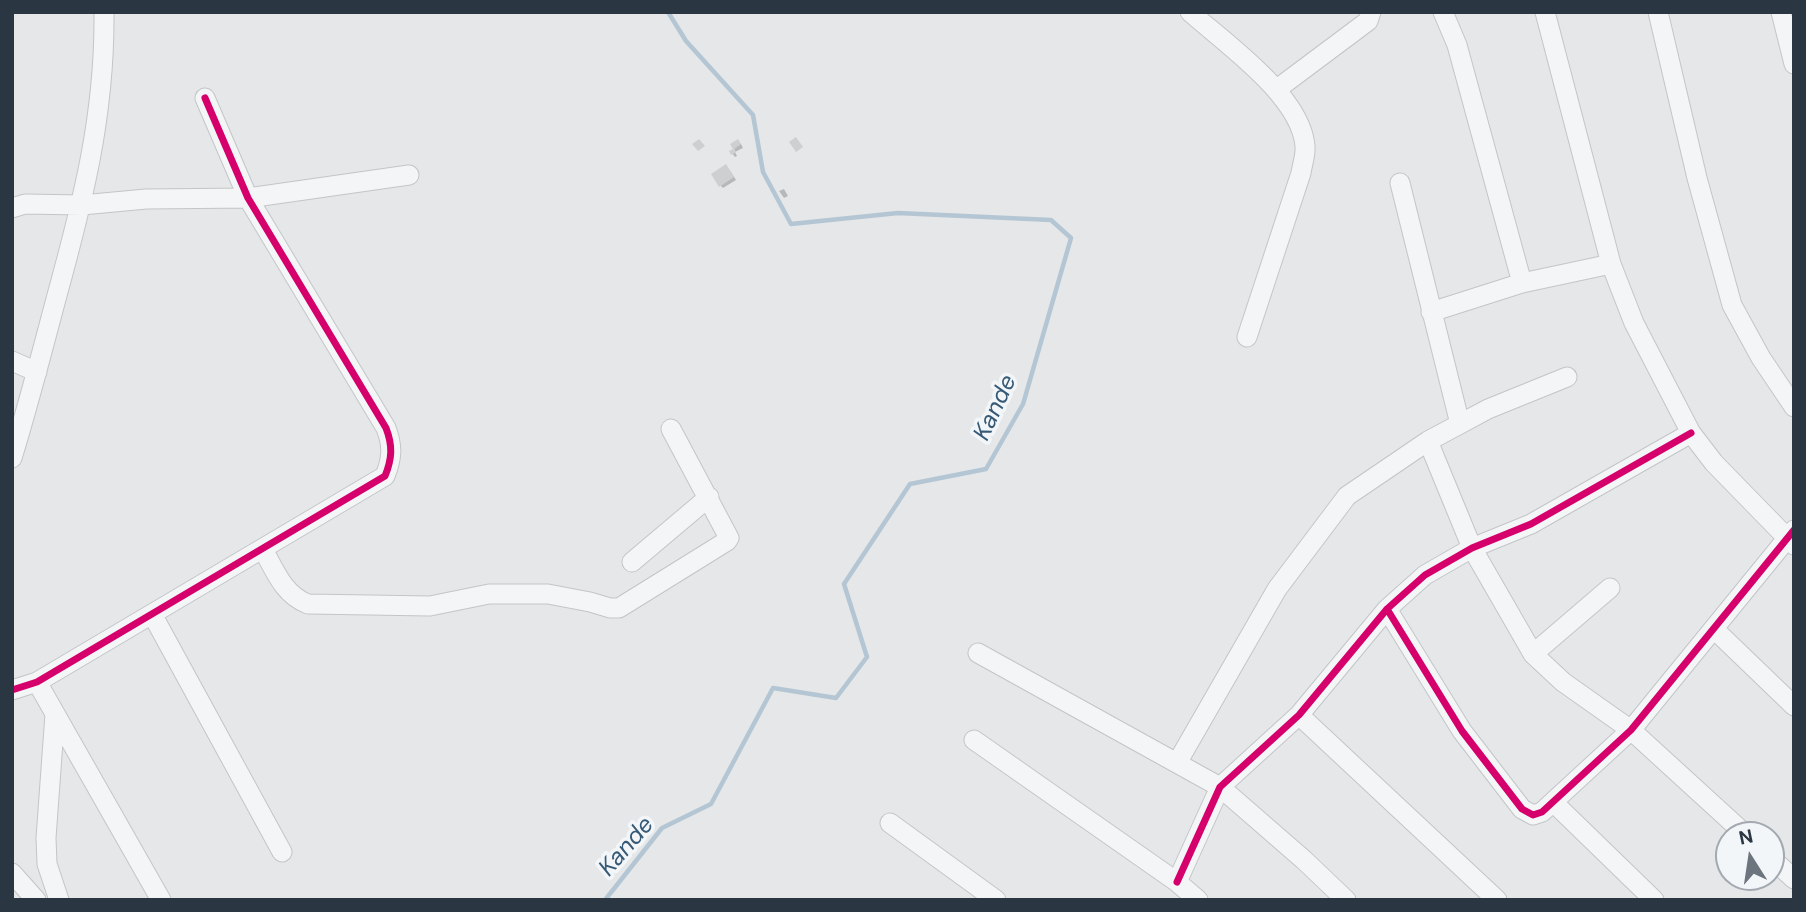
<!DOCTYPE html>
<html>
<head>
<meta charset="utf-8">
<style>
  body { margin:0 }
  #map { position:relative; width:1806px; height:912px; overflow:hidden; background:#e5e7e9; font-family:"DM Sans",sans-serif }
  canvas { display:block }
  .frame { position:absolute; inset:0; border:14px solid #2b3643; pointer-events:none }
  .north { position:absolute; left:1715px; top:821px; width:70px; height:70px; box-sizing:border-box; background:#f3f6f8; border:2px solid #a3a9b0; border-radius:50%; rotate:348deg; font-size:19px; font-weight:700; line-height:28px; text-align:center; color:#2b3643 }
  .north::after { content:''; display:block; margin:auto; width:24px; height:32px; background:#6c747d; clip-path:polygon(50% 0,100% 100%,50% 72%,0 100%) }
</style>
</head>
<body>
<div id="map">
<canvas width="1806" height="912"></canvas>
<div class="frame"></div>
<div class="north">N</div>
</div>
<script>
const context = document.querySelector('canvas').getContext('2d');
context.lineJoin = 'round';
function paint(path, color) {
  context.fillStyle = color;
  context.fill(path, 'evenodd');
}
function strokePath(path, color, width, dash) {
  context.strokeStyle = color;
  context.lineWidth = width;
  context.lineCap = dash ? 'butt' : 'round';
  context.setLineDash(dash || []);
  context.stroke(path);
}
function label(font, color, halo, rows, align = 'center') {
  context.font = font + ' "DM Sans",sans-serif';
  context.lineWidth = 7;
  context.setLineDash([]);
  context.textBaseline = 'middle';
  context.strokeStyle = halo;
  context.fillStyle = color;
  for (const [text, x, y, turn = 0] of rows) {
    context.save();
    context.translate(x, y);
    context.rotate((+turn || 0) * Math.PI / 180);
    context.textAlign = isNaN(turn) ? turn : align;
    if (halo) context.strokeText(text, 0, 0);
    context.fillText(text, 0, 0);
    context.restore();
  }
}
paint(new Path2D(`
  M741,144L743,148L735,152L737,156L735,157L731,152L735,150L732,145Z
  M729,169L736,180L723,188L720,185Z
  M784,189L788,196L784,198L779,191Z`), '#0003');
strokePath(new Path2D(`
  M605,900L662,828L711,804L773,688L836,698L867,657L844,584L910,484L986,469L1023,404L1071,238L1051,220L898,213L791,224L763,172L753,115L686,41L668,12`), '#b4c6d3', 4.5);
paint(new Path2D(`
  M796,137L803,147L796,152L789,142Z
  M699,139L705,146L698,151L692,144Z
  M738,139L741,144L734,149L736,152L731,155L729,151L733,149L730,144Z
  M726,164L734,177L719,187L711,174Z`), '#cdcfd1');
const minor = new Path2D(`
  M1190,12C1226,44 1301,96 1305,146C1306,155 1302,165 1301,173L1247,337
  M1443,12L1457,45L1522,283
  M1545,12L1611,264L1634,323L1691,433L1714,463L1794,545
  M1658,12L1697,178L1732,305L1761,358L1794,407
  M1781,12L1794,64
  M1277,89L1368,21L1371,12
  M1400,183L1460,424
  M12,208L25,204L82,205L146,199L248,198L409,175
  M1431,312L1522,283L1611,264
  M12,361L37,372
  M1428,441L1472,548L1533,654L1563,682L1631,730L1746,835
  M12,458C28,406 42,352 56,299C83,201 105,115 104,12
  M263,549C275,571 284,595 308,604L430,606L489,594H548L590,602L610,608H619L727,541L729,538L671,429
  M632,562L709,497
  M1387,609L1462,731L1522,809L1533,815L1542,812L1631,730L1794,530
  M152,614L282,852
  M1714,629L1794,706
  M978,653L1220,787L1304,860L1346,900
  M1533,654L1610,588
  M37,682L161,900
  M12,690L37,682L385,476C392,459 393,446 386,428L248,198L205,98
  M55,714L46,838L47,864L59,900
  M1299,715L1497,900
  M974,740L1177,882L1198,900
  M1177,763L1277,589L1347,496L1428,441L1460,424L1488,409L1567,377
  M1553,802L1654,900
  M890,823L996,900
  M1771,858L1794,879
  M12,873L36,900
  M1177,882L1220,787L1299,715L1387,609L1425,575L1472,548L1531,524L1691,433`);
strokePath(minor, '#c3c5c7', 21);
strokePath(minor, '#f4f5f6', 19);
strokePath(new Path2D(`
  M1387,609L1462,731L1522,809L1533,815L1542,812L1631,730L1794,530
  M12,690L37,682L385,476C392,459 393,446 386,428L248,198L205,98
  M1177,882L1220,787L1299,715L1387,609L1425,575L1472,548L1531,524L1691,433`), '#d6006c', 7);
label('italic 24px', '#365976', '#f3f6f8', [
  ["Kande",996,408,-65],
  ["Kande",627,847,-49]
]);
</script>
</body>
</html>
